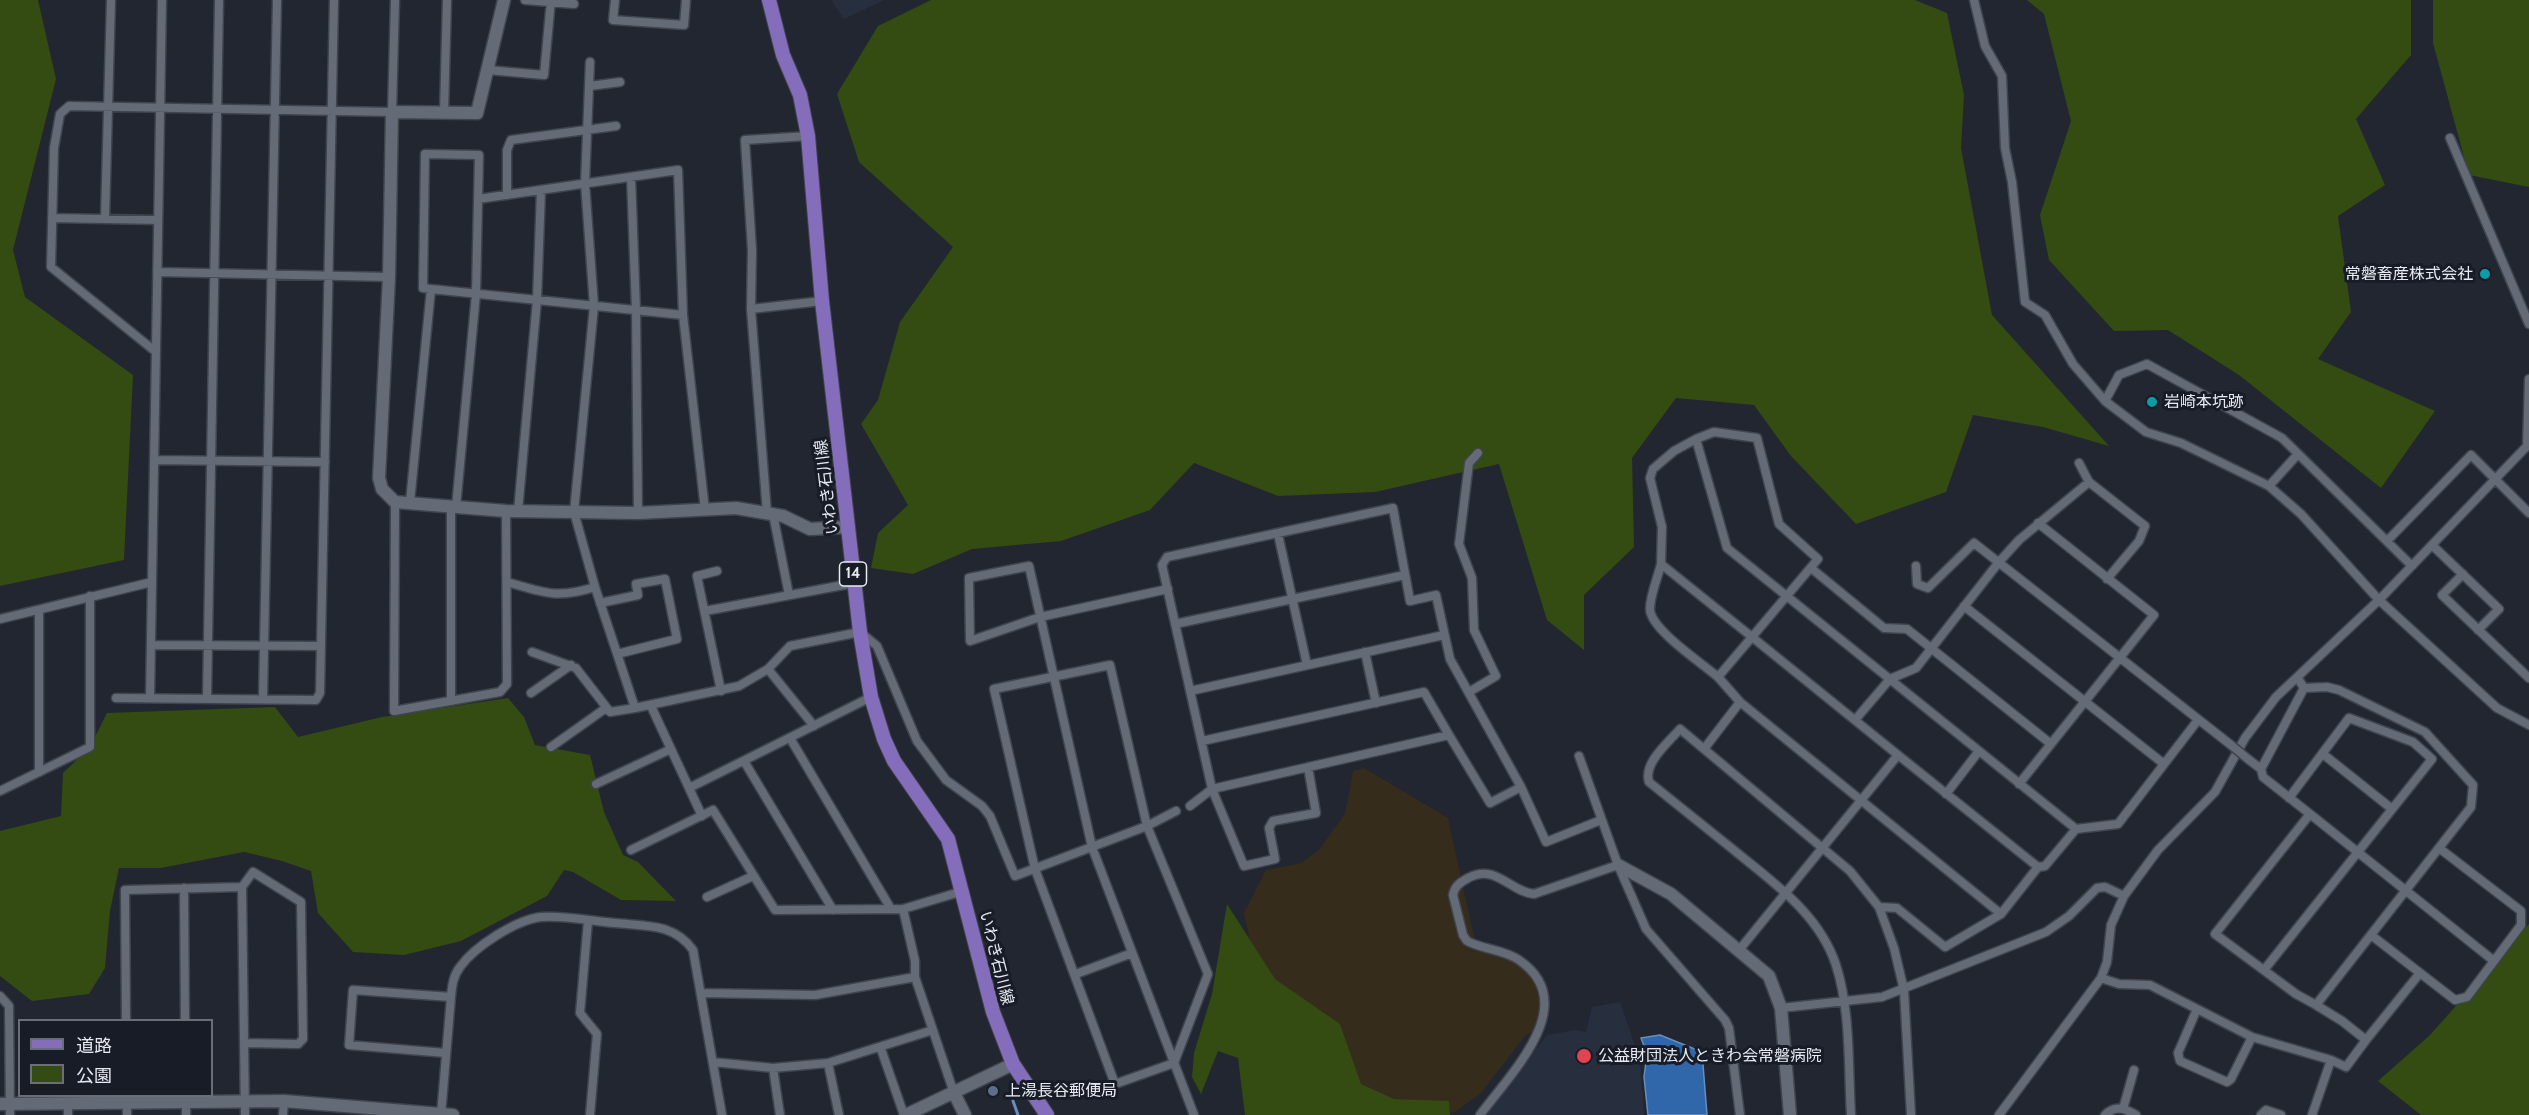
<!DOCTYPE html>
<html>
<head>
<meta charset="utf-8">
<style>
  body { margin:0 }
  #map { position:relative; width:2529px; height:1115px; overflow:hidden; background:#222631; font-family:Cabin,"Noto Sans JP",sans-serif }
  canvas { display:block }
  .legend { position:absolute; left:18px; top:1019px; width:195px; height:78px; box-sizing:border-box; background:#181c27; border:2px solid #6b6e78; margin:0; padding:8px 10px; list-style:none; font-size:18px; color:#e7eaf2 }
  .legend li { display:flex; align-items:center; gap:12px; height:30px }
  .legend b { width:30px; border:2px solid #6b6e78 }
</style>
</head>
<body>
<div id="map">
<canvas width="2529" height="1115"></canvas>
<ul class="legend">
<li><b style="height:8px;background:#846dbb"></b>道路</li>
<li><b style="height:16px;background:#344b12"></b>公園</li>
</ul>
</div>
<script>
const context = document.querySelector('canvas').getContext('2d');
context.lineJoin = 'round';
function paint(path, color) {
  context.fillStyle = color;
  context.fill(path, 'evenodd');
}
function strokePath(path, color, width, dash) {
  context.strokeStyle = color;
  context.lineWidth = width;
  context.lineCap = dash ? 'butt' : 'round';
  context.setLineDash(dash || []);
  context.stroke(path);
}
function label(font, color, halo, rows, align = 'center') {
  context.font = font + ' Cabin,"Noto Sans JP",sans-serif';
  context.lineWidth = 6;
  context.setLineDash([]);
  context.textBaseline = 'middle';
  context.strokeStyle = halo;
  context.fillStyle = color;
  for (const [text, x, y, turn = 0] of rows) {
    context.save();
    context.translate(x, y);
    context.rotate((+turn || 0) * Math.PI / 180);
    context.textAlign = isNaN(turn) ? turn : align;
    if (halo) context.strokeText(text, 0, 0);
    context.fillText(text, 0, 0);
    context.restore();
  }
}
paint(new Path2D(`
  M831,0H884L844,19Z
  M1620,1002L1640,1060L1644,1115H1484L1547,1035L1576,1030L1586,1032L1592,1007Z`), '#272e3e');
paint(new Path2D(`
  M1364,768L1448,818L1475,942L1508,956L1531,971L1545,1002V1023L1525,1036L1480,1094L1455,1112L1442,1115L1368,1106L1259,982L1244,913L1266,870L1301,863L1318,851L1345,814L1353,771Z`), '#352c1c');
paint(new Path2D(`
  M0,0H38L56,79L13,250L25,297L133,375L124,560L0,586Z
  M931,0H1915L1947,13L1964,95L1961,148L1992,315L2109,446L2043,427L1973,415L1946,492L1856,524L1791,456L1754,405L1676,398L1632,458L1634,547L1584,595V650L1547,620L1499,464L1375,492L1278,496L1194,463L1150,510L1061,541L972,549L913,574L871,568L878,533L908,505L861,424L878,400L900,322L953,247L859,162L837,94L878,26Z
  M2027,0H2411V55L2356,119L2385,185L2338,216L2351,312L2318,359L2435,411L2381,488L2239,375L2168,330L2114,331L2049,260L2040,215L2071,121L2044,14Z
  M2433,0H2529V187L2469,175L2433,43Z
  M508,698L524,717L535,745L590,755L604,812L623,855L638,862L676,901L621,900L573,872L564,870L547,896L461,941L404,955L353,952L318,913L311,871L282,861L244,852L161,868H119L110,911L105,968L89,994L32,1001L0,976V831L61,816L63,773L90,747L107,713L275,707L298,737L382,717Z
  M1227,904L1275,979L1340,1024L1361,1084L1394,1099L1449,1101L1450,1115H1245L1238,1058L1218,1051L1201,1094L1192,1077L1194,1053L1212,994Z
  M2529,924V1115H2421L2378,1081L2430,1035Z`), '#344b12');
const water = new Path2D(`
  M1660,1035L1702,1052L1707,1115H1648L1644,1077L1647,1054L1641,1038Z`);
paint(water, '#3066aa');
strokePath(water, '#678ec0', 1.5);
strokePath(new Path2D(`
  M1013,1101L1018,1115`), '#678ec0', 3);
const street = new Path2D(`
  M525,0L574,4
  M615,0L613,20L684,25L686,0
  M1974,0L1985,46L2002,76L2005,148L2012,182L2025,302L2045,315L2073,364L2105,401L2146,432L2181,443L2269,486L2301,514L2379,600L2497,708L2529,725
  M590,62L585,183L594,306L574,512L595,587L635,708L739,686L768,669L790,646L860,632L877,646L917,741L946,780L982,806L990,816L1015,876L1147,826L1176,811
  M488,70L544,75L551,0
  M590,86L620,82
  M444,113L447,0
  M2450,138L2529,324
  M631,177L636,310L638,513
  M507,195V150L511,140L616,126
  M478,199L678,170L683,315L705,510
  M52,218L158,220
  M105,218L111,0
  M157,272L389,277
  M431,289L683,315
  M751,309L822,301
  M156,352L51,267L54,148L60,114L69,106L392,112L395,0
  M2105,401L2119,375L2147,364L2282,438L2412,566
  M154,460L325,462
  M2079,463L2089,482L2145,526L2139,541L2107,579
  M2269,486L2298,454
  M395,502L394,711L500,692L507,684L506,511
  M410,502L431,289L423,288L425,154L479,155L476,294L456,507
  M518,511L537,300L541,190
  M767,513L751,309L752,250L745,140L808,136
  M773,514L789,595
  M1278,534L1307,665
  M2387,541L2471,455L2529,513
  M2432,545L2499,609L2478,630
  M1661,564L1662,527L1650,478L1653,469L1674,451L1696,439
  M1916,566L1917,584L1928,588L1974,543L2231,745
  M1811,568L1884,628L1907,629L2051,744
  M717,571L697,576L721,691
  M2463,574L2442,595L2529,678
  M507,582C545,593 557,599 595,587
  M1168,589L1040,617L970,641L969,578L1029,566L1092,847L1194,1115
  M600,603L638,595L636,584L665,579L677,639L617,654
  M1964,606L2164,764
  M39,610V772
  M705,611L854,583
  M0,619L152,582
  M1175,624L1405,575
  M151,645L321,646
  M532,652L576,668L610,712L635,708
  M1365,652L1376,703
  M1110,665L1147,826L1208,974L1174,1063L1115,1084L1035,869L994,689Z
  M768,669L814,726
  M1718,677L1740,702L2001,914
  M2304,688L2327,687L2339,690L2425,732L2473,785L2471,807L2316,1005L2296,994L2215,934L2310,814C2371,863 2433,912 2494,961
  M1190,691L1444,635
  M1469,692L1496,676L1474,630L1472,578L1459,544L1469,463L1478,453
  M531,693L571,665
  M116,698L316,700L320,693L334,0
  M150,698L162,0
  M207,698L219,0
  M263,698L277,0
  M451,701V507
  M651,706L702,816
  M1855,720L1890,679L1916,668L1999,562L2019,540L2089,482
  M1449,735L1490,803L1521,787
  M790,738L891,909
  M551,747L606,708
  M1704,749L1740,702
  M2323,754L2392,809
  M1898,755L2038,867
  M1579,756L1618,865L1646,929L1725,1020L1729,1028L1740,1115
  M2248,759L2261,769L2304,688L2297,677
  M744,761L833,910
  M1308,767L1316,813L1273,821L1269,828L1275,859L1244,866L1212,789L1162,565L1167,557L1393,508L1410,601L1436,595L1450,659L1521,787L1546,842L1601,820
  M2261,769L2263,777L2310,814
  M596,784L671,749
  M2019,784L2154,615L2038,523
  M689,788L871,697
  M0,791L90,747V596
  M1946,794L1979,751
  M1190,806L1212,789L1449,735L1424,692L1202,741
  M631,850L713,810L775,910L903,909L963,891
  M242,887L253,872L301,902L303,1039L298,1044L245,1043
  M184,888L185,1020
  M707,897L753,876
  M1879,907L1897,908L1945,947L2001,914L2038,867L2045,866L2076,829L2118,824L2198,720
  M903,909L915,961V977L954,1093
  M588,921L580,1013L597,1034L590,1115
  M2371,935L2455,1000L2467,997L2521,925V911L2439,848
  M1740,949L1898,755L1752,637L1718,677C1703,664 1650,629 1650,609C1650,595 1658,577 1661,564L1752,637C1774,611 1796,585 1818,559L1779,524L1757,438L1714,432L1696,439L1727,548L2076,829
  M2264,970L2432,759L2413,742L2349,718L2289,798
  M1076,974L1132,953
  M2101,978L2119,984L2150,985L2252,1037L2331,1060L2346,1067L2366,1040
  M701,993L815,995L915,977
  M0,996L9,1006L10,1115
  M2316,1005L2342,1021L2366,1040L2420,973
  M1781,1008L1882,997L2046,932L2069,916L2097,888L2105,887L2124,896
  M2197,1009L2178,1053L2180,1061L2227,1082L2231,1079L2252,1037
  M126,1020L125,890L242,887L245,1115
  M881,1049L904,1115
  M446,1053L349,1045L353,990L451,997
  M713,1062L773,1068L828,1063L933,1030
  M828,1063L839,1115
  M773,1068L780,1115
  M127,1096V1115
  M186,1096V1115
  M68,1103V1115
  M2123,1109L2134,1070
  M283,1115L284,1101
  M441,1115L451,997C452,986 453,976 460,967C475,946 516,920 541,917C564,915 591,921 615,923C645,926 674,923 693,950L722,1115
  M1480,1115C1510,1074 1583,1004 1519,960C1503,949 1484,950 1467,941L1463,935L1453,895C1455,885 1460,883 1468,878C1496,863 1510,892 1534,894L1618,865
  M1851,1115C1848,1066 1851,1012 1836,965C1819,914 1775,884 1735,851C1706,828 1678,805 1649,782C1643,763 1668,743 1680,729L1850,871L1879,907L1894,948L1904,990L1911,1115
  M1999,1115L2101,978L2107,962L2111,925L2124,896L2158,850L2215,792L2245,738L2276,697L2379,600L2527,446L2529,379
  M2105,1115C2115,1105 2125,1108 2136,1115
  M2261,1115L2266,1110L2281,1115
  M2312,1115L2331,1060`);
const secondary = new Path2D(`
  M504,0L477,113L392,112L389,277L379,478L382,489L395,502L506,511L638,513L736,508L783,516L810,529L848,527
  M1618,865L1671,894L1769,976L1781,1008L1790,1115
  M954,1093L965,1115
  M0,1104L284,1101L453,1115
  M906,1115L1013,1064`);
const primary = new Path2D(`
  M769,0L783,55L800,95L808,136L822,301L848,527L860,632L871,697L884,739L894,761L948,839L993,1012L1013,1064L1047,1115`);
strokePath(street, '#40444d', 11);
strokePath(secondary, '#40444d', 15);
strokePath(primary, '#40444d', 16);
strokePath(street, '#656a77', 8);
strokePath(secondary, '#656a77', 12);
strokePath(primary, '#846dbb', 14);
const streetBridge = new Path2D(`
  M2231,745L2248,759`);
strokePath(streetBridge, '#40444d', 11, []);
strokePath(streetBridge, '#656a77', 8);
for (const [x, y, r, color] of [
  [2485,274,6,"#0f9aa8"],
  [2152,402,6,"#0f9aa8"],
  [1584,1056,8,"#e0444e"],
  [993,1091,6,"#5c6f8a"]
]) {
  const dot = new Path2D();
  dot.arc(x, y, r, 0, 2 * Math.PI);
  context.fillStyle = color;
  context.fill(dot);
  strokePath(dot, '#181c27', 2);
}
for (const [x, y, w] of [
  [853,574,27]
]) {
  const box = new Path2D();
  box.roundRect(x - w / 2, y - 12, w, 24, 4.5);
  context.fillStyle = '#181c27';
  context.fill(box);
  strokePath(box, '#e7eaf2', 1.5);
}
label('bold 15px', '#e7eaf2', null, [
  ["14",853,574]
]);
label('16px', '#e7eaf2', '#181c27', [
  ["常磐畜産株式会社",2473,274,"right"],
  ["岩崎本坑跡",2164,402],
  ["公益財団法人ときわ会常磐病院",1598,1056],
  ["上湯長谷郵便局",1005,1091]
], 'left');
label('16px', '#e7eaf2', '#181c27', [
  ["いわき石川線",827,487,-97],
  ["いわき石川線",996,958,76]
]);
</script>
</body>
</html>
